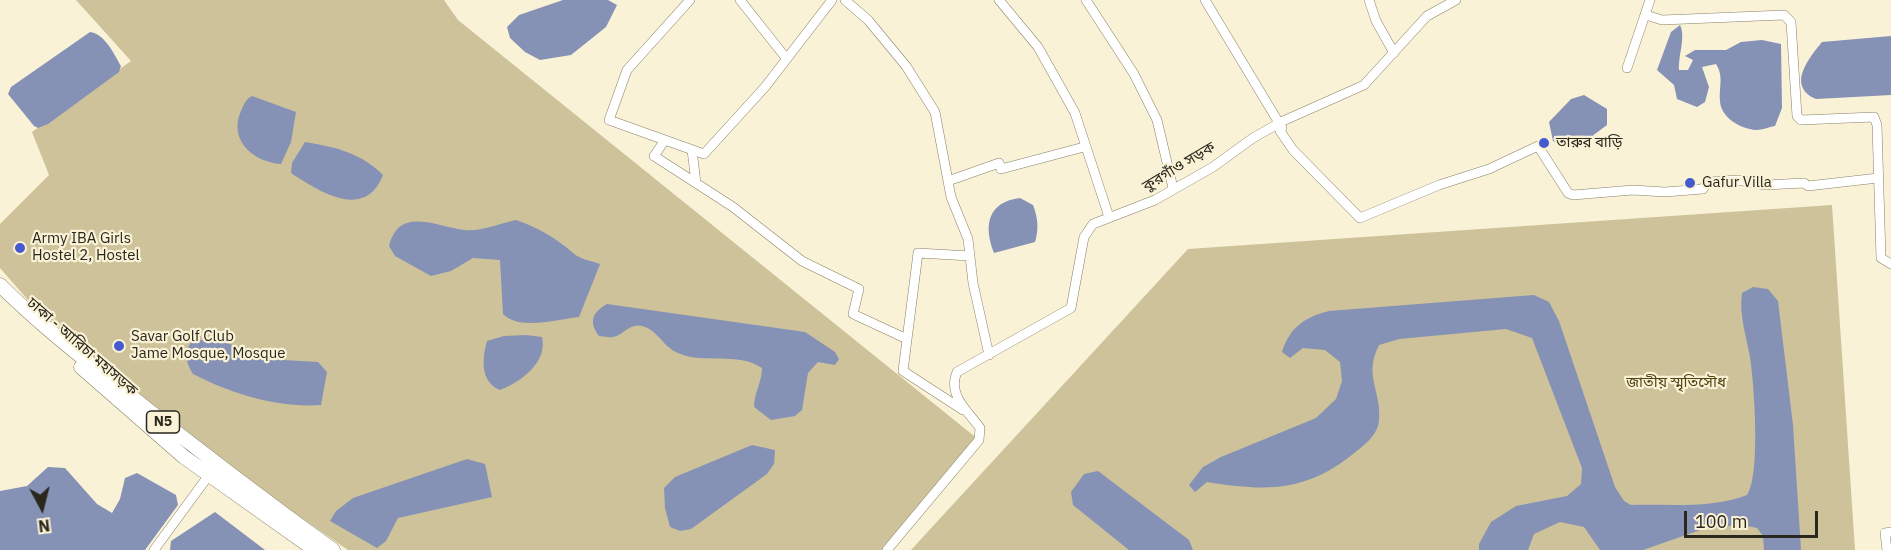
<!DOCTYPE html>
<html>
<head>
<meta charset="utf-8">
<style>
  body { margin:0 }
  #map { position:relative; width:1891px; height:550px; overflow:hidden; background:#faf2d6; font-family:"IBM Plex Sans",sans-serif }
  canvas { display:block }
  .north { position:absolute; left:12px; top:478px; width:60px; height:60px; -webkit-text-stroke:4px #faf2d6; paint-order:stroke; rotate:173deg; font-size:16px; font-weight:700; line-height:24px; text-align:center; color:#2a271d }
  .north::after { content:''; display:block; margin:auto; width:21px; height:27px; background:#2a271d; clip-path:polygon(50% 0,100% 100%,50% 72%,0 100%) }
  .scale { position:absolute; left:1684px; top:511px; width:134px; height:27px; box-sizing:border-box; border:3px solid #2a271d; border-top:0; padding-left:8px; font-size:18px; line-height:21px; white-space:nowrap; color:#2a271d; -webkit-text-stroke:4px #faf2d6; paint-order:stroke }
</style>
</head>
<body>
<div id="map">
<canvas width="1891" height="550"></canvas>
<div class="north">N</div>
<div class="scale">100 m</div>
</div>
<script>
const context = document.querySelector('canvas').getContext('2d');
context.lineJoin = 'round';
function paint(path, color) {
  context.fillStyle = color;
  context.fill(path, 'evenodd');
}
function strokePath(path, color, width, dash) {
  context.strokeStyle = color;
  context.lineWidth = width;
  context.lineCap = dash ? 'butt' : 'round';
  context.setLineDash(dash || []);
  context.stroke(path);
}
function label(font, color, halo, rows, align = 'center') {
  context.font = font + ' "IBM Plex Sans","Noto Sans Bengali",sans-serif';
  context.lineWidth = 4.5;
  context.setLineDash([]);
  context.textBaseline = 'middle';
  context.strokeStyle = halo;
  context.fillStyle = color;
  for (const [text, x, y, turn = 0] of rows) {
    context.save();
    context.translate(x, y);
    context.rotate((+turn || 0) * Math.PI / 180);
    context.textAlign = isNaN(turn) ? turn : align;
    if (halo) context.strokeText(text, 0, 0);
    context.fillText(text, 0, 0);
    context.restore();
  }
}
paint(new Path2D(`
  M76,0H444L458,20L979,440L887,550H348L173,430L28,300L0,268V224L49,175L32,132L131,61Z
  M1832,205L1855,550H911L1188,249Z`), '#cdc29a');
paint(new Path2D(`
  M563,0H608L617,5L606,27L571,55L540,60L525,52L510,38L507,27L519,15Z
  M1680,25C1686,37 1678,56 1679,70H1688L1693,60L1685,56L1695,50H1726L1741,42L1762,40L1781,44L1782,108L1775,126C1769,127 1762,130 1756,130C1740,129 1720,117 1720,100C1719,86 1724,77 1716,64L1702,67L1709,87L1705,102L1697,107L1677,99L1674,85L1657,70L1671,32Z
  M90,32C105,34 114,54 121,66L119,72L48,124L38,128L34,126L8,94L11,87Z
  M1891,36V95L1816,99C1786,86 1809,58 1822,42Z
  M1584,95L1607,109V125C1590,137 1574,155 1553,141L1549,122L1571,99Z
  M252,96L296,112L291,142L281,164C253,162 228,140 241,111C244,104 245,100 252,96Z
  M305,142C336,147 361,153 383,175C365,221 320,192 291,173L292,163Z
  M1020,198L1033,205C1038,218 1039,229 1035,242L994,253C983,225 988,202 1020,198Z
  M516,220C539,228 556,238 573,253C579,259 592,261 600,264L579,317C558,319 519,331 503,314L500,260L473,258L451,271L431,276L395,256L389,246C399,205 437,227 465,230C480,232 501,223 516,220Z
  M1753,287L1768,289L1778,301L1793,425L1801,550H1764L1763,536L1757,528L1742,525L1706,528L1643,550H1600L1584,527L1560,522L1534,534L1528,550H1479V544L1491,522L1516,506L1567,496L1581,484L1582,468L1532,338L1506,329L1399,339L1379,345C1363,376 1382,391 1379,421C1378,433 1367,443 1358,450C1308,492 1269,492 1207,482L1195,492L1189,485L1203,467L1221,457L1316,418L1336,399L1342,381L1340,362L1325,350L1303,348L1290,358L1282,352C1290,327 1305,317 1329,311L1534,295L1549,302L1559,321L1615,487L1624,501L1631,505C1668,504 1711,509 1747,495C1761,475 1754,383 1750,357C1746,335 1739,315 1742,293Z
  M607,304L805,332L835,352L839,359L835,365L818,362L808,373L802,410L795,416L771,420L754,407C754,393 762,382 762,368C737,351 705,365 678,353C663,347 658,330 642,326C629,323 624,335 613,337C609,338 603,336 599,336C588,321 593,312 607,304Z
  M526,335L542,337C548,362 521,382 500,390C480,382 482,358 487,341L504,336Z
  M213,339L283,360L318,362L327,372L321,405C277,408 232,394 193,374C186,362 183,353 192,341Z
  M752,445L775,450L774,464L767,474L691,529L680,531L670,527L665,508L664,488L675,477Z
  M467,459L485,464L492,497L398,518L386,541L377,548L330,521L336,511L353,498Z
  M48,467L65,468L97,504L112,513L120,499L125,478L137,473L176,495L178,505L145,550H0V491L27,486Z
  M1098,471L1189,540L1193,550H1129L1073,505L1071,492L1084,474Z
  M215,512L265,550H170L171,541Z`), '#8691b6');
const minor = new Path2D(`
  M690,0L627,70L609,120L704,154L765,87L832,0
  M740,0L786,58
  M845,0L868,20L906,66L935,112L951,197L968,239L973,283L989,355
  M999,0L1038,47L1075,113L1109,217
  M1086,0L1134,74L1157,120L1173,188
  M1205,0L1282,128L1280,131L1293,150L1360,218L1439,185L1489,169L1538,146L1568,193L1573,195L1633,190L1665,192L1703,189L1707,182L1738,180L1765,185L1804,183L1808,186L1878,178
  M1369,0L1376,21L1394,53
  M1646,15L1662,20L1784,15L1791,22L1797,116L1801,120L1874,117L1877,125L1881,258L1891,264
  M1627,68L1650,0
  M665,140L654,156L733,207L802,261L859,289L853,314L907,339
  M692,150L696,183
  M948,181L999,163L1001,169L1084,147
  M963,410L903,371L918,253L970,256
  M154,550L209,475
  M887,550L979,440L980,428C968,411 947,395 957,372L1071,308L1084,237L1093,224L1155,200L1213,167L1253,138L1283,121L1364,85L1427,16L1456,0
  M1887,550L1885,533L1891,532`);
const highway = new Path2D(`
  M0,285C41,326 87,361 133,398C198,450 265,501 333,550
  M81,367L184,457L315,550`);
strokePath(minor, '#878067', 10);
strokePath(highway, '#878067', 15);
strokePath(minor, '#fff', 9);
strokePath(highway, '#fff', 14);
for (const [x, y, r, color] of [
  [1544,143,6,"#465acf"],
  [1690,183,6,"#465acf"],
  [20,248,6,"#465acf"],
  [119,346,6,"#465acf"]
]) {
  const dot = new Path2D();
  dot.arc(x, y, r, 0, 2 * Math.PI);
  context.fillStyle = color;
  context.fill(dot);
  strokePath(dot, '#faf2d6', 2);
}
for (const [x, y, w] of [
  [163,422,33]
]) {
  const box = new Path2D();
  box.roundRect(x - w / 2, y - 11, w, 22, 4.5);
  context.fillStyle = '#faf2d6';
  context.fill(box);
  strokePath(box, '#2a271d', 1.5);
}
label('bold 14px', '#2a271d', null, [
  ["N5",163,422]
]);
label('15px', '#2a271d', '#faf2d6', [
  ["তারুর বাড়ি",1556,143],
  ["Gafur Villa",1702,183],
  ["Army IBA Girls",32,239],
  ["Hostel 2, Hostel",32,256],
  ["Savar Golf Club",131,337],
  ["Jame Mosque, Mosque",131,354]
], 'left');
label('15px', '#2a271d', '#faf2d6', [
  ["কুরগাঁও সড়ক",1179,167,-31],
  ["ঢাকা - আরিচা মহাসড়ক",82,347,41]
]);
label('15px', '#4f4210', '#faf2d6', [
  ["জাতীয় স্মৃতিসৌধ",1676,383]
]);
</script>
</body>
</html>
